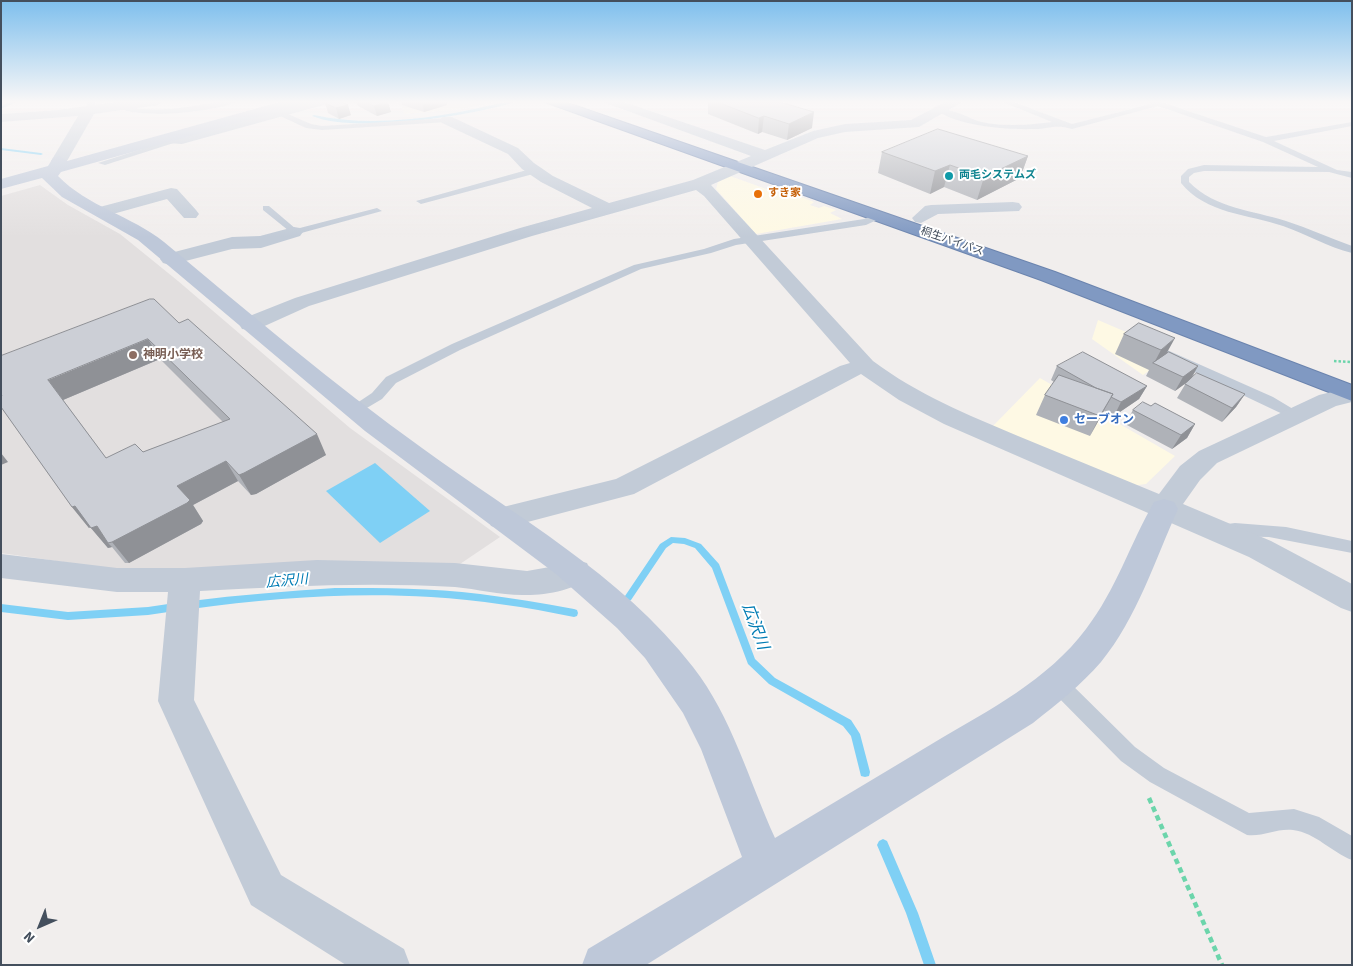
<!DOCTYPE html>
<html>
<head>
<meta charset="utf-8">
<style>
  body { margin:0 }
  #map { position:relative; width:1353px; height:966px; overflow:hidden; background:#f1eeed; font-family:"Source Sans 3",sans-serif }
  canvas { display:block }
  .frame { position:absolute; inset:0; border:2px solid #444f5d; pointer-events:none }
  .north { position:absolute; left:15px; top:901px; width:50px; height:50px; -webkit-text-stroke:4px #fff; paint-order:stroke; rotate:224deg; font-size:14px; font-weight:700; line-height:20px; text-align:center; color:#444f5d }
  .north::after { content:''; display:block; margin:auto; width:18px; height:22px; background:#444f5d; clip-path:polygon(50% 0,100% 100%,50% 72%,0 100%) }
</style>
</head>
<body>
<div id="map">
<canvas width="1353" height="966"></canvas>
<div class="frame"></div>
<div class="north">N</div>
</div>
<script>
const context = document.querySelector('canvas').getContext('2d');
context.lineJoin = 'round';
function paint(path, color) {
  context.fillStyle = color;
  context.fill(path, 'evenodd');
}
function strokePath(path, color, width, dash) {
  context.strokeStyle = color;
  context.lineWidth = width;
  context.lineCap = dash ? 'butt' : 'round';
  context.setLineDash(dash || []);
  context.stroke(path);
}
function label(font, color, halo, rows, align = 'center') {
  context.font = font + ' "Source Sans 3","Noto Sans JP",sans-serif';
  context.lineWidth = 4;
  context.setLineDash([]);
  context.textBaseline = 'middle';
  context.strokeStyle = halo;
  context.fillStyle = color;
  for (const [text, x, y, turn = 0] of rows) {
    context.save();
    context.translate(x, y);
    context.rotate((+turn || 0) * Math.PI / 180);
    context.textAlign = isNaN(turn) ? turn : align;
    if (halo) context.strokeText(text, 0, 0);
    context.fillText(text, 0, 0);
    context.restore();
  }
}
paint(new Path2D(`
  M396,101H498L461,109L404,114L402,107Z
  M730,176L783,195L788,192L814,202L810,205L819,208L824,206L836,210L830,213L842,219L756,234L716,189L718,182Z
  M1098,320L1140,338L1167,358L1143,375L1092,339Z
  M1040,378L1175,456L1146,484L1131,486L992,427Z`), '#fef9e4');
paint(new Path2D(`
  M40,185L68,205L120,234L178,281L350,428L500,537L460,564L119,570L1,553V196Z`), '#e2dfdf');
paint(new Path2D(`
  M375,463L430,511L380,543L326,491Z`), '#7fd0f5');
paint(new Path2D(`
  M12,101H18L1,109V106Z
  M510,101H518C473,116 354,134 312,116L314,115C378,129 447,116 510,101Z
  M1,148L41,153L43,154L41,155L1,150Z
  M671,537L685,538L701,544L719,564L755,659L775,678L851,720L860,734L870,772L869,776L865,777L861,776L851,736L843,726L769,684L748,664L712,568L695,548L684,544L673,543L666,548L631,600L628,602L625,600L624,598L625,596L660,544Z
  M335,588C383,588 432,588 480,594C511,598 543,603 574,609L577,610L578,613L577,616L574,617C526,607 479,600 431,597C350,592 271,598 191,609L188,608L187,605L188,602L191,601C239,595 287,591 335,588Z
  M175,603L178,604L179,607L178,610L175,611L148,615L68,620L1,612V604L68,612L148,607Z
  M883,839L887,841L918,913L936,965H924L906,913L877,845L879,841Z`), '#7fd0f5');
const highway = new Path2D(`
  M542,101H562L1055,272L1352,385V401L1041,280Z`);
strokePath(highway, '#6b84ae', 2);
strokePath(new Path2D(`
  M1334,361L1352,362`), '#6cd5ab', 2.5, [2.5, 2]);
strokePath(new Path2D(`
  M1149,798L1222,965`), '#6cd5ab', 4.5, [5.5, 4]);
paint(new Path2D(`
  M1,101H7L1,105Z
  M89,101H96L91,113H88L84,111Z
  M220,101H238C219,112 136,120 117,107L121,105C154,114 186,108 220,101Z
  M1000,101H1011L1072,124L1151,104L1146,101H1158L1266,137L1352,122V126L1274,141L1337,170L1352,172V178L1329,172L1204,171L1194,173L1189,177V182C1216,209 1252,210 1286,221C1308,228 1330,238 1352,246V253C1328,247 1306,234 1283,226C1248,214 1206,214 1181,183V176L1188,169L1204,165L1318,167L1263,142L1158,106L1072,129C1055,124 1050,129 1034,129C1008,130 958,126 938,111C946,105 969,118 978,121C998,127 1032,125 1052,122Z
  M281,111L311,124L322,126L447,118L451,120L447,122L322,130L306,128L278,115L277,113Z
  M173,139L180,141L105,165L98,163Z
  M534,168L537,169V173L421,204L416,201Z
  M263,206H269L296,229L377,208L382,211L294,235L263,210Z
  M878,213L881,214V218L866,225L736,245L711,253L641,269L460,350L396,383L382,399L360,412H350L348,409L372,393L386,377L452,344L634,265L704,249L734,239L864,219Z
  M1158,346L1273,397L1303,415L1301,418H1291L1154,353L1152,350Z
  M1235,523L1286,527L1352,541V553L1269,537L1219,536L1213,534L1211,530L1213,526Z
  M1056,674L1063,676L1135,747L1164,768L1249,813L1294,809L1319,817L1352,836V860C1331,852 1316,833 1293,830C1277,828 1263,837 1247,835L1150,782L1121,761L1049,688L1047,682L1049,676Z`), '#c2cbd7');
paint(new Path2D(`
  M123,101H164L158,105L94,114L67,161L59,166L51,161L78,116L1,122V114L58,110Z
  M305,101H328L327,104L182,144L166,143L159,139L161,136H182Z
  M600,101H621L765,150L813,131L845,124L911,120L947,101H964L919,127L845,132L818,138L711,185L873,361C917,394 968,415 1018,436C1065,455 1112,475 1159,494L1180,466L1199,451L1319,395L1352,387V402L1336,406L1217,463L1200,480L1183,504L1271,541L1352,584V612L1341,608L1249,557L944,424L899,400L861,374L634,494L501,529L491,526L487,518L491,510L616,479L840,366L850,363L704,196L696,190L532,236L309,306L258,329L250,330L242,329L239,324L242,319L295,298L520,228L592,208L541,182L522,169L508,154L442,123L440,120L442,117H452L518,148L534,163L553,176L609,203L693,180L751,156Z
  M171,188L177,189L196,210L199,214L196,218H184L167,199L102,217L96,216L93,212L96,208Z
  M1013,202L1019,203L1022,207L1019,211L938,214L921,223L915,222L912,218L925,206L931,205Z
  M294,227L300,228L303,232L300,236L261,248L232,249L170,265L163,263L160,259L163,255L232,237L260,236Z
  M1,554L117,568H185L317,560L455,563L527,571L561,565L576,560L587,563L591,572C582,590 546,595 527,595C503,596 478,589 455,587C370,582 285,586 200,591L194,700L281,875L404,949L410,965H346L251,905L158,701L168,592H117L1,578Z`), '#c2cbd7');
paint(new Path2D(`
  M283,101H306L305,104L61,172L58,176C88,207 132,216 164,242C248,312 333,384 422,448C516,517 620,573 693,667C732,717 749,781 775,838C828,806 882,774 935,742C989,710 1048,680 1086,629C1116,590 1130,544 1154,502L1164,499L1174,502L1178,509C1155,560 1137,618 1101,662C1081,685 1057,704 1033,723L646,965H582L588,949L742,857L701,749L683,713L645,658L617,628L556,574L365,431L138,240L62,197L42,178L1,189V179L48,166L53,158L59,156L67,161Z`), '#bec8d9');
paint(highway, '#8099c2');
paint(new Path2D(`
  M350,101H387L391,112L377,116L358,106L357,103L355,104Z
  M402,101H446L447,105L424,112L402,105Z
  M708,101H769L812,128L787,140L762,132L758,134L708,114Z
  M325,103L351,115L339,119L328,113Z
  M882,152L1028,156L1020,178L977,200L944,187L930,194L878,173Z
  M179,323L326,455L256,494L251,495L238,481L193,505L203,521L201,524L129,563H125L112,547L108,548L90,527L89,528L72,507L1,407ZM160,359L223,422L143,452L106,458L63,400Z
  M1139,323L1166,355L1198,366L1192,378L1245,394L1236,407L1222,422L1177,398L1186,383L1175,391L1146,376L1149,370L1115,354L1124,334Z
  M1057,366L1147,386L1139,399L1114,416L1104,411L1090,436L1036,415L1045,395L1054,382L1051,380Z
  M1151,406L1195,424L1187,438L1172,449L1125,424L1133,410Z`), '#afb2b8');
paint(new Path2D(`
  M422,101H446L447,105L424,112Z
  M388,102L391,112L377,116L374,106Z
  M348,105L351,115L339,119L336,108Z
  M814,112L812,128L787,140L789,124Z
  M764,116L762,132L758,134L759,118Z
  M1028,156L1020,178L977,200L984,177Z
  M950,165L944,187L930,194L935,171Z
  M1175,338L1164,358L1154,363L1161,350Z
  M148,339L160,359L63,400L48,380Z
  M1198,366L1190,380L1175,391L1183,377Z
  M1147,386L1139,399L1114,416L1121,402Z
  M1113,394L1102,414L1090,436L1100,416Z
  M1245,394L1236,407L1222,422L1232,408Z
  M1195,424L1187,438L1172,449L1181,435Z
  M317,434L326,455L256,494L251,495L239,475Z
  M1,453L8,462L1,465Z
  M226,461L238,481L193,505L203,521L201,524L129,563L112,542L177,486Z
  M75,506L92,526L89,528L72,507Z
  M97,526L108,543L112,547L108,548L91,528Z`), '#8f9196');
const building = new Path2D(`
  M329,101H341L348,105L336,108L325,103Z
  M365,101H387L388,102L374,106Z
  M715,101L780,102L814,112L789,124L764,116L759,118Z
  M938,129L1028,156L984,177L950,165L935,171L882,152Z
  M150,299H154L179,323L188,319L317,434L244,473L239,475L226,461L177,486L190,500L187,503L112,542L108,543L97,526L91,528L75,506L72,507L1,407V397L2,396L1,394V356ZM148,339L230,419L143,452L135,444L106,458L48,380Z
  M1139,323L1175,338L1161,350L1124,334Z
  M1083,352L1147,386L1121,402L1111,397L1113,394L1096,388L1057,366Z
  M1169,352L1198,366L1183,377L1153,363Z
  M1197,373L1245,394L1232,408L1185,384Z
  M1059,375L1113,394L1100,416L1045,395Z
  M1143,402L1151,406L1155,403L1195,424L1181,435L1133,410Z`);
paint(building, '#cccfd6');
strokePath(building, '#8f9196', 1);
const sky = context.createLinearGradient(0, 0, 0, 237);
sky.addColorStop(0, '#7ebfed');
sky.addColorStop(0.43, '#f9f7f7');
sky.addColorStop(1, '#f9f7f700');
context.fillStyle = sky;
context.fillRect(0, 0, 1353, 237);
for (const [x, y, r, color] of [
  [949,176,5,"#0f9aa8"],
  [758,194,5,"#e8710a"],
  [133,355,5,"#8d6e63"],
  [1064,420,5,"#3f7fe0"]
]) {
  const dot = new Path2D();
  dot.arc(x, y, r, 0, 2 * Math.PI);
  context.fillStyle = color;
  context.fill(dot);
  strokePath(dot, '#fff', 2);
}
label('bold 11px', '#0d838f', '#fff', [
  ["両毛システムズ",959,176]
], 'left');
label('bold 11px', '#c56008', '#fff', [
  ["すき家",768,194]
], 'left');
label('11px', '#444f5d', '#fff', [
  ["桐生バイパス",952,242,19]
]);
label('bold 12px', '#785e54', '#fff', [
  ["神明小学校",143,355]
], 'left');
label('bold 12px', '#366cbe', '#fff', [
  ["セーブオン",1074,420]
], 'left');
label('italic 14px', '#007cb4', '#fff', [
  ["広沢川",287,582,-5]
]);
label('italic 16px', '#007cb4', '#fff', [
  ["広沢川",754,627,69]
]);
</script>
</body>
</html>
